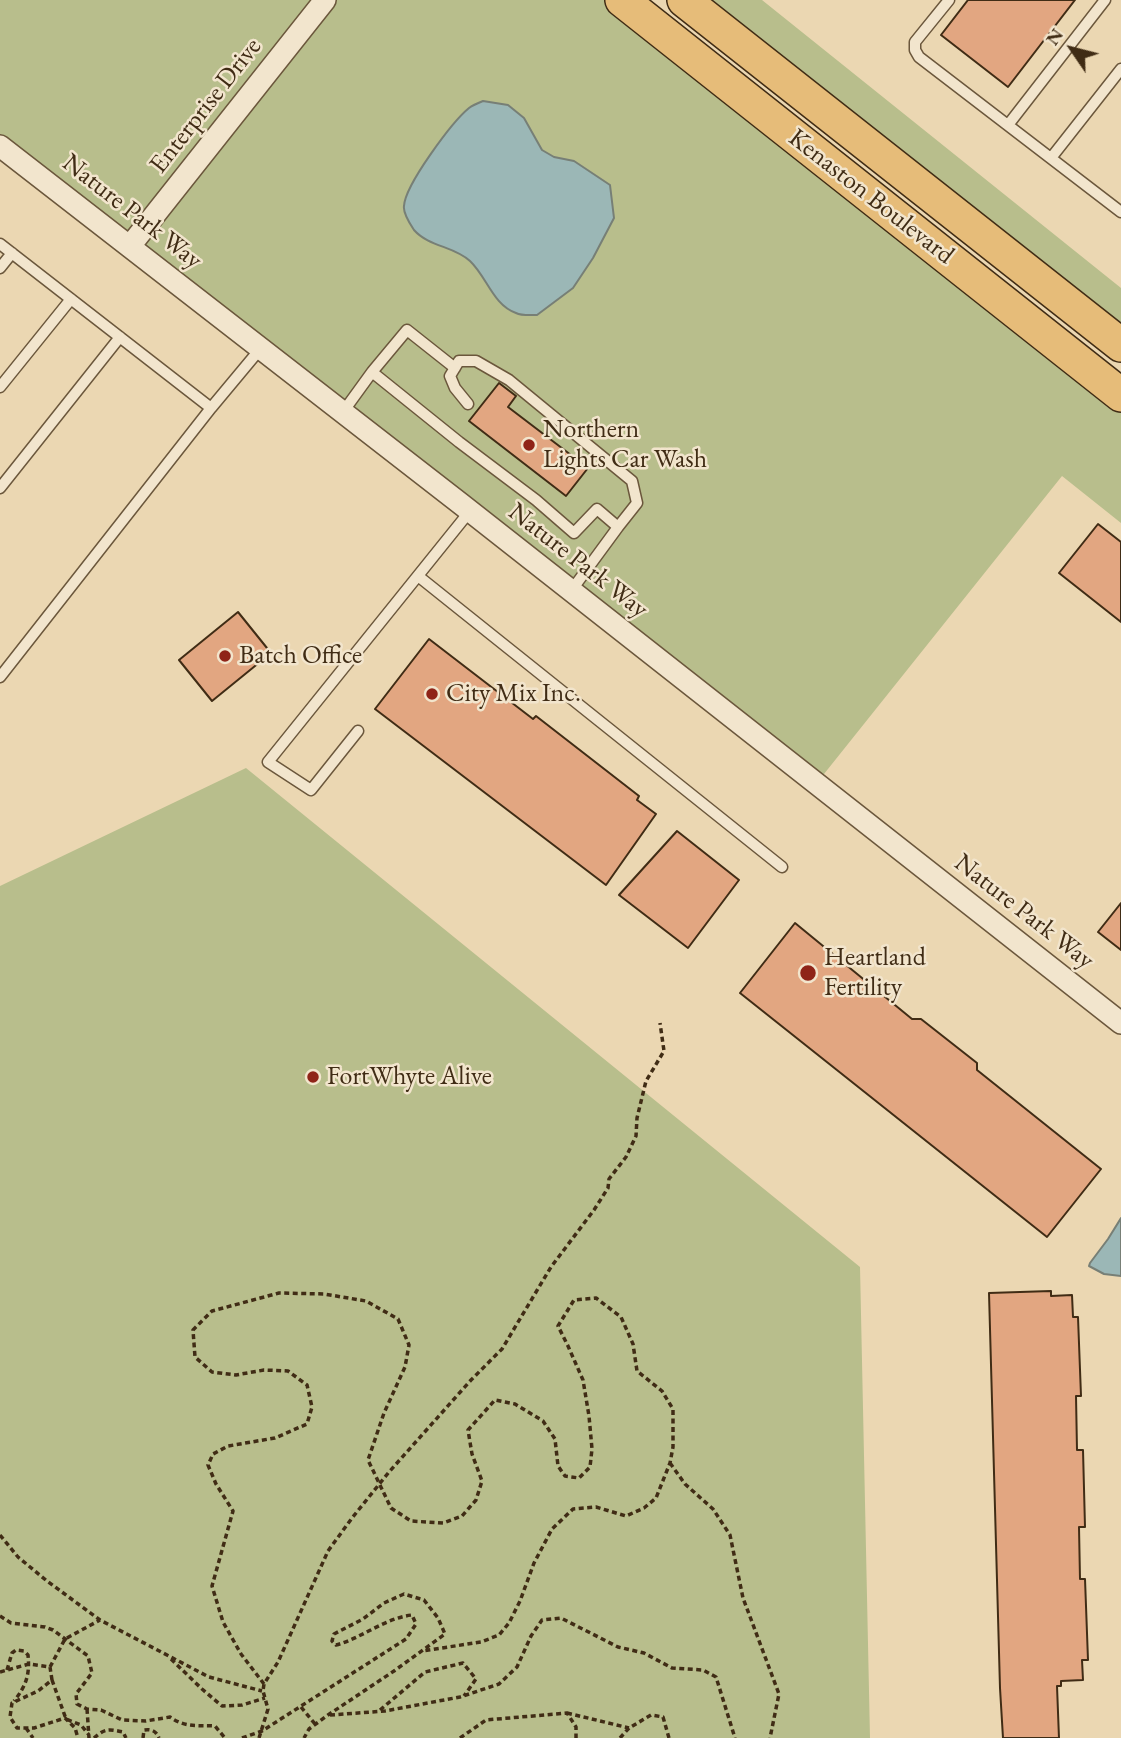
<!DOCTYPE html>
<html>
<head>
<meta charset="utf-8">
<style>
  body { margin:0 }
  #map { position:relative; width:1121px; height:1738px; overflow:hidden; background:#ebd7b2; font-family:"EB Garamond",serif }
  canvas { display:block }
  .north { position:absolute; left:1037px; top:14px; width:70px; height:70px; -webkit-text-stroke:5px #f2e5cd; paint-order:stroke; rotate:305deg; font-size:19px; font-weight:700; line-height:28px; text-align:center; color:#402c15 }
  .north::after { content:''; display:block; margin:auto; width:24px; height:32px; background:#402c15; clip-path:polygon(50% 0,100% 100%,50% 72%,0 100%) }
</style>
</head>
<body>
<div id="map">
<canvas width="1121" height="1738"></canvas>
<div class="north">N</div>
</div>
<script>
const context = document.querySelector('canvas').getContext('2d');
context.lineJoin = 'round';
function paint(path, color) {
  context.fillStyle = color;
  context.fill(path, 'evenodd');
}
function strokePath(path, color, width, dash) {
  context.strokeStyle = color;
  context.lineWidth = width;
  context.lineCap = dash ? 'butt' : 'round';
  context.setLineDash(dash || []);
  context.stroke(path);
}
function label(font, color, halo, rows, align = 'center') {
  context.font = font + ' "EB Garamond",serif';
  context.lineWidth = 5;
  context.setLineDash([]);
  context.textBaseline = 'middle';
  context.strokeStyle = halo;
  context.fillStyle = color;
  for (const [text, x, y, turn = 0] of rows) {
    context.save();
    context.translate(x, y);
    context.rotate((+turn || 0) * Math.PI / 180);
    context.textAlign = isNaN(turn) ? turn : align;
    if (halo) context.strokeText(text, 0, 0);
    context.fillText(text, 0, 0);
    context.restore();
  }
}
paint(new Path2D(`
  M0,0H622L1121,395V523L1062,476L816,784L0,146Z
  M695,0H762L1121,288V342Z
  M246,768L860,1267L870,1738H0V886Z`), '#b8be8c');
const water = new Path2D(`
  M483,101L508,105L524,118L542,150L554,157L574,161L610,185L614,218L593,258L573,288L537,315C531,315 522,316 516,313C493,305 487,277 470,261C454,246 429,247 414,230C410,224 403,212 404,206C405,185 452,122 469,108C473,105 478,103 483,101Z
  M1121,1218V1276L1104,1274L1089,1266L1090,1263L1108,1239Z`);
paint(water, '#9bb7b6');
strokePath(water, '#777f76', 2);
const building = new Path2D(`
  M968,0H1075L1008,87L941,35Z
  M499,383L516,396L508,407L588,468L566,496L469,421Z
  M1098,524L1121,542V622L1059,573Z
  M238,612L271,653L212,701L179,660Z
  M429,639L533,719L536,716L639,796L637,800L656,814L606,885L375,709Z
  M677,831L739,880L688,948L619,895Z
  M1121,903V950L1098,932Z
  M795,923L912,1019H921L977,1063V1070L1101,1169L1047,1237L740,993Z
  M1051,1291V1296L1072,1295L1073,1317H1078L1081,1396H1076L1077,1450H1083L1085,1527H1079L1080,1579H1085L1088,1660H1082L1083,1680L1061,1681V1686H1057L1059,1738H1003L1000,1688L989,1293Z`);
paint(building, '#e2a681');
strokePath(building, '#402c15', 2);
const lane = new Path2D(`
  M949,0L915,42V50L919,57L1121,212
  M1008,125L1105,0
  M1051,158L1121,69
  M0,244L211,408L261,348
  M0,268L12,253
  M372,372L407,330L455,368
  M0,387L71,299
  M468,404L455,388L450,376L459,361H476L509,380L632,481L637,503L618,527
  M343,412L372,372L459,442L536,500L574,533L597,509L618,527L571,591
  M0,488L120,337
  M418,576L782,867
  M0,677L211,408
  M358,731L311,790L268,762L470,511`);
const street = new Path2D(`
  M0,146L461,504L1121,1023
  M130,246L325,0`);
const primary = new Path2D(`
  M622,0L1121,395
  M684,0L1121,345`);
strokePath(lane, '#6b573c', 13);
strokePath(street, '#6b573c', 24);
strokePath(primary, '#402c15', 36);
strokePath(new Path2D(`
  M670,1463L685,1484L713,1509L730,1535L743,1598L779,1694L770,1738
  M0,1535L18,1557L47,1581L100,1620L209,1677L262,1691
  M0,1616L11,1623L45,1627L53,1630L88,1656L92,1673L76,1694L77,1704L87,1709L101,1710L122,1720L146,1721L170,1717C185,1728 198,1725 215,1726L225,1738
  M171,1659L202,1689L222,1706L242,1705L265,1698
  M50,1667L65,1639L100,1620
  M7,1670L12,1653L16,1650L24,1651L28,1655C30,1675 26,1686 14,1701
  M0,1672L29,1664L50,1667L52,1680L38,1691L12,1703L10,1717L17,1728H34L65,1718L75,1728L78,1738
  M52,1680L66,1719L81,1725L89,1735
  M264,1684L241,1654L223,1622L212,1586L233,1511L216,1484L208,1465L213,1454L228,1446L275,1438L307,1424L312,1407L307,1385L288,1371L264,1370L236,1375L212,1372L195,1357L193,1330L212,1311L279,1293L324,1294L366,1301L398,1319L409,1345L405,1367L384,1413L368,1460L391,1508L411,1521L443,1523L462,1516L476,1500L482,1481L472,1454L468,1430L495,1400L515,1404L543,1421L555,1439L558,1466L565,1476L579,1478L590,1467L592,1449L589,1416L583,1380L568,1346L558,1326L574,1300L596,1298L621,1317L633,1344L637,1371L662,1391L673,1409V1447L670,1463L656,1498L644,1508L626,1516L596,1507L573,1509L552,1529L534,1563L520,1601L509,1623L499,1635L481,1642L422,1651
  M301,1707L315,1724
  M87,1709L89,1738
  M380,1710L425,1672L463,1663L476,1679L464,1696
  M567,1713L629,1728
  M330,1715L385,1711L460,1697L499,1684L517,1667L531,1636L542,1620L561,1618L618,1647L644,1653L672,1668L703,1670L716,1677L735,1738
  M26,1728L33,1738
  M94,1738C105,1728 109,1729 123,1732L126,1738
  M143,1738L144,1730C152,1729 156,1731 159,1738
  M242,1738L262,1731L406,1639L416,1624L412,1615C385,1618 362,1638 336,1645L332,1641L334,1634L363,1619L384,1603L404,1594L424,1600L438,1618L445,1634L394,1671L328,1715L309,1729L304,1738
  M259,1738L268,1709L263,1691L264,1684L278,1662L328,1551L352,1518L389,1472L471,1380L502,1349L551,1267L594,1210L608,1188L609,1179L626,1157L636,1136L637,1118L646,1081L664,1051L660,1023
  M460,1738L486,1720L567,1713L576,1727V1738
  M620,1738L629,1728L651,1715L663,1717L669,1738`), '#402c15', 3.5, [5, 3.5]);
strokePath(lane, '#f2e5cd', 10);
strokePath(street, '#f2e5cd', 21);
strokePath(primary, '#e6bc79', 33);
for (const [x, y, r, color] of [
  [529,445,7,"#8f2418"],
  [225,656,7,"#8f2418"],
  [432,694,7,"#8f2418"],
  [808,973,9,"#8f2418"],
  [313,1077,7,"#8f2418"]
]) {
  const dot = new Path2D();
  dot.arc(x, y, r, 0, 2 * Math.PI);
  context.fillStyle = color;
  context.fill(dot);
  strokePath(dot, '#f2e5cd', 2.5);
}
label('26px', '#402c15', '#f2e5cd', [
  ["Enterprise Drive",206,106,-52],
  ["Kenaston Boulevard",871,197,38],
  ["Nature Park Way",132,212,38],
  ["Nature Park Way",578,561,38],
  ["Nature Park Way",1024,912,38]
]);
label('26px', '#402c15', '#f2e5cd', [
  ["Northern",543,430],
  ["Lights Car Wash",543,460],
  ["Batch Office",239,656],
  ["City Mix Inc.",446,694],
  ["Heartland",824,958],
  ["Fertility",824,988],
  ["FortWhyte Alive",327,1077]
], 'left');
</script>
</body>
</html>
